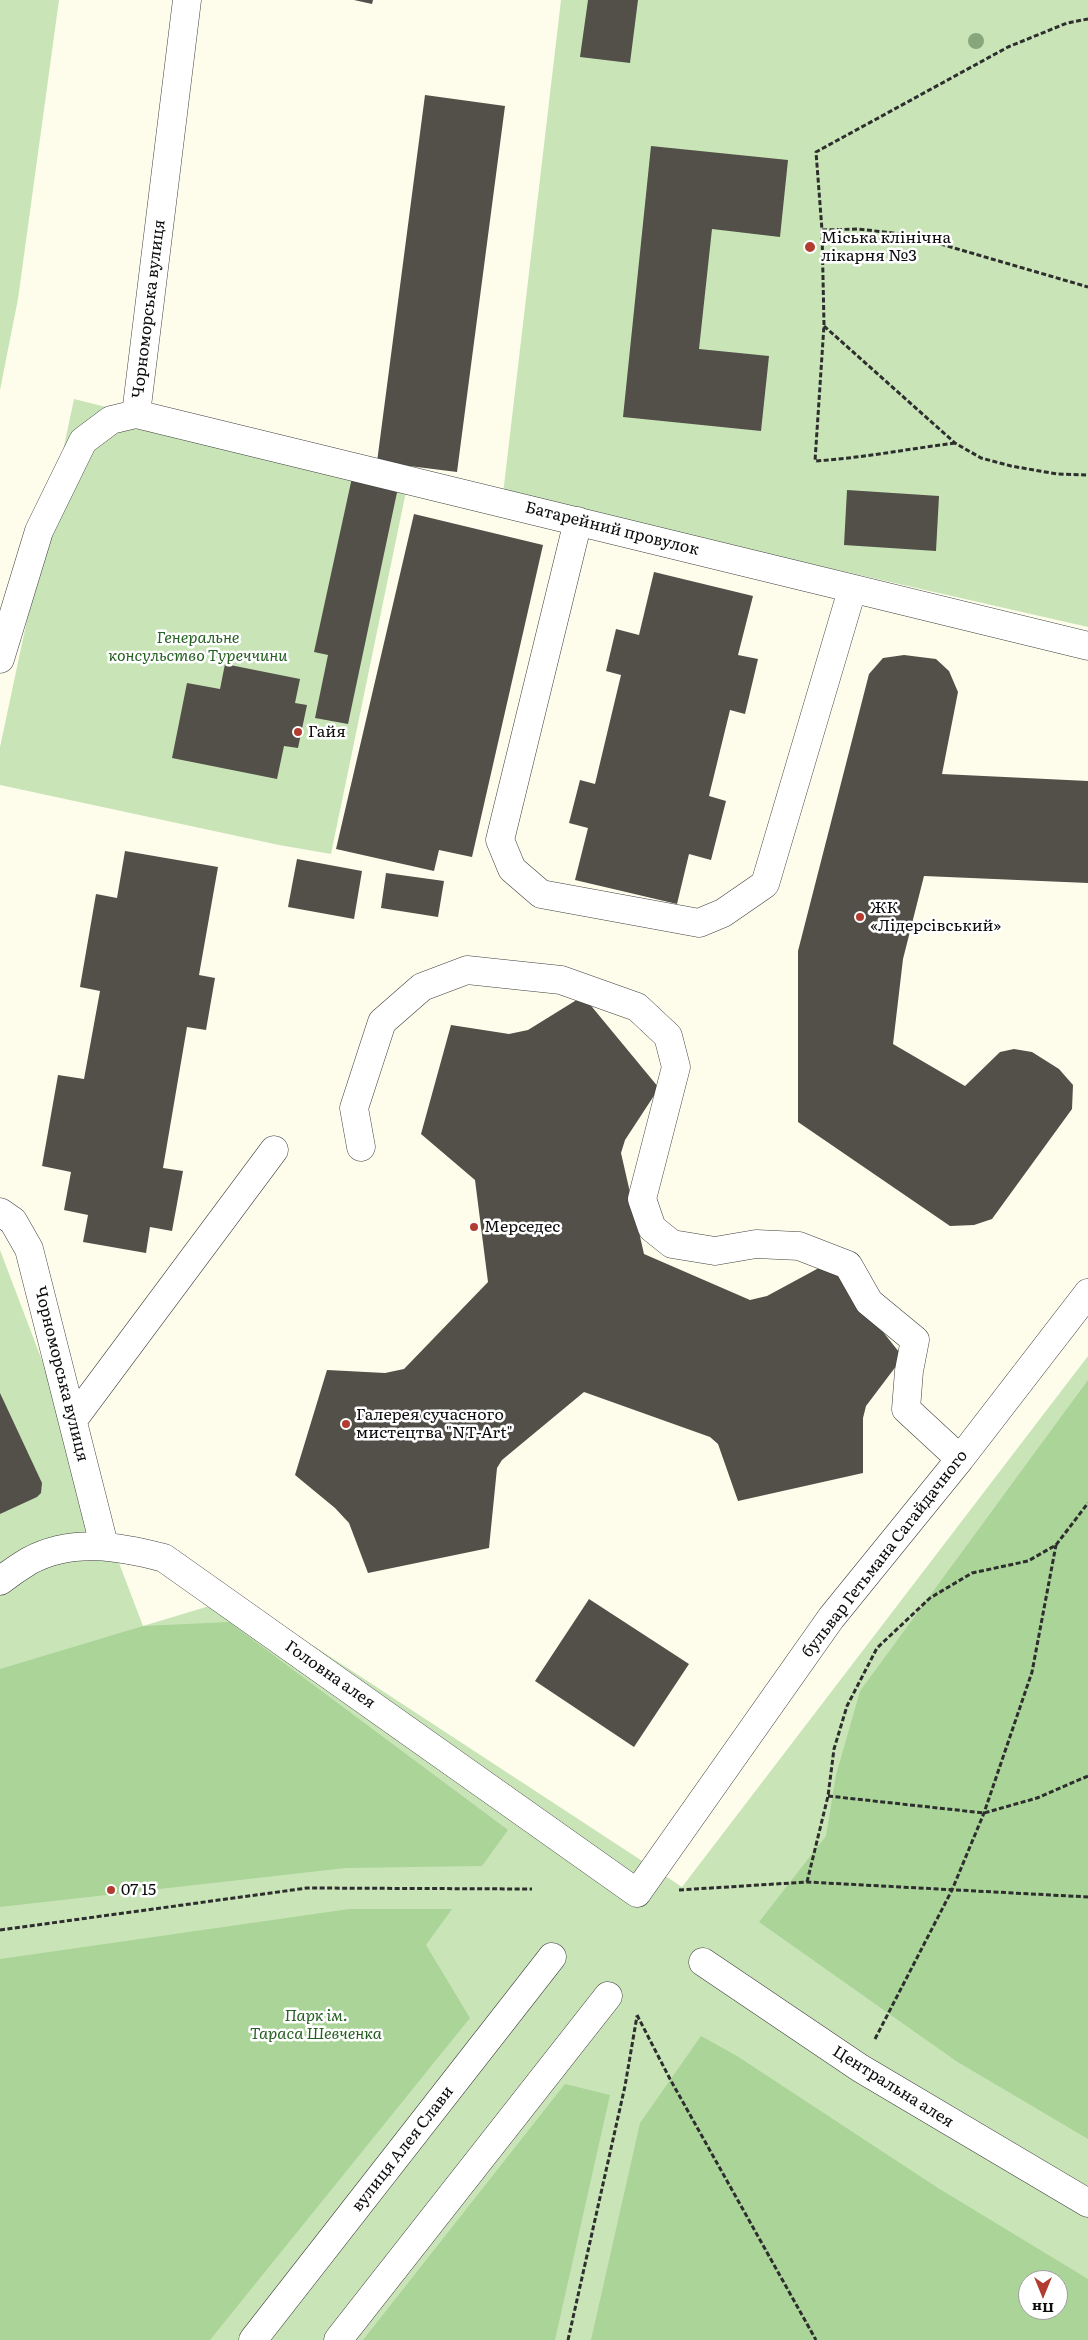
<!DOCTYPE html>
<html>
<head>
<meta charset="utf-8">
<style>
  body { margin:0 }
  #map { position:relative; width:1088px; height:2340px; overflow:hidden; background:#fefdec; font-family:Literata,serif }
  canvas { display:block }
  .north { position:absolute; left:1018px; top:2270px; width:50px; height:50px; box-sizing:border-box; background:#fff; border:1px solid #9e9e9e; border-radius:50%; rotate:180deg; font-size:14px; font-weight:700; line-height:20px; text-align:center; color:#0c0c0c }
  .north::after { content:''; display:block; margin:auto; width:18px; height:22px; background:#b13c2f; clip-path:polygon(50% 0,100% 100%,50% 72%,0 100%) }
</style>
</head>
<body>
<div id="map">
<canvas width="1088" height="2340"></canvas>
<div class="north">Пн</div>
</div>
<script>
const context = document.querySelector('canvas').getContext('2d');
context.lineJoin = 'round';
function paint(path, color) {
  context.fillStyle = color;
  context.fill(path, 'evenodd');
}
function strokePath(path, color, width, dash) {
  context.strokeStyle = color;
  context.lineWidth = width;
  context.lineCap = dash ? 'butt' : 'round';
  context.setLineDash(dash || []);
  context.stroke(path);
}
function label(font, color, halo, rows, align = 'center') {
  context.font = font + ' Literata,serif';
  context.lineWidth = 5;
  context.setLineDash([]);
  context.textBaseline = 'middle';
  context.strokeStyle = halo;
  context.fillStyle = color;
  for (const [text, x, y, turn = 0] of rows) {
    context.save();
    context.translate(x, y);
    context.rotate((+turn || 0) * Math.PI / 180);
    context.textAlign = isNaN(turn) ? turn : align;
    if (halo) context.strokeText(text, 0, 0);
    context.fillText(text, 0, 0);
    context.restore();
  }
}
paint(new Path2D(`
  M0,0H59L18,299L0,390Z
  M561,0H1088V627L503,494Z
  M74,399L408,482L331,854L279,845L0,785V747Z
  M0,1250L143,1626L239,1597L682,1887L1088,1356V2340H0ZM1028,2280H1058V2310H1028Z`), '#c9e5b8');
paint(new Path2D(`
  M1088,1380V2139L956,2061L759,1922L826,1836L836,1775L860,1691Z
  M229,1622L508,1830L482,1866L346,1868L0,1907V1669L143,1626Z
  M349,1909H452L426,1945L470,2018L210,2340H0V1959Z
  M701,2036L737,2056L938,2188L1088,2279V2340H591L640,2123ZM1028,2280H1058V2310H1028Z
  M565,2084L610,2095L555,2340H363Z`), '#abd499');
paint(new Path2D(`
  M354,0H373L372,4Z
  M588,0H638L630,63L580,57Z
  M425,95L505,106L457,472L377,462Z
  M651,146L788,160L780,237L712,229L699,349L769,356L761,431L623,417Z
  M353,473L399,483L348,724L315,718L328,655L314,652Z
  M847,490L939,496L936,551L844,545Z
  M414,514L543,545L472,857L439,850L434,871L336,849Z
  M654,572L753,596L738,655L758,659L745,714L730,710L709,796L726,801L711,860L689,854L677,904L575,880L588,828L569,823L580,780L595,784L621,675L606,671L616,629L639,635Z
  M904,655L936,659L949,671L958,692L942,774L1088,781V883L924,876L903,959L893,1044L965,1086L1000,1052L1014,1049L1032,1052L1059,1069L1073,1085L1072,1109L992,1219L974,1225L950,1226L798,1122V951L869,674L883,658Z
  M225,664L300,679L295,703L307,705L298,748L284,746L277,779L172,758L187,683L220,689Z
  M125,851L218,867L199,975L215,978L206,1030L187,1027L163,1168L183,1171L172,1231L150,1227L146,1253L83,1242L88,1215L64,1210L71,1172L42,1166L58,1075L84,1079L100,991L80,987L96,894L117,898Z
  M297,859L362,871L354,919L288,907Z
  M386,873L444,881L438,917L381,908Z
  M583,996L659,1088L625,1140L621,1153L644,1254L750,1300L767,1296L828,1263L903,1357L866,1406L863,1418V1473L738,1501L718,1444L710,1437L584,1392L502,1460L497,1468L489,1548L368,1573L349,1523L335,1508L295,1475L327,1370L385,1373L404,1369L488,1282L475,1180L421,1134L451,1025L509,1034L528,1030Z
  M0,1393L42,1483L41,1493L37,1497L0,1514Z
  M589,1599L689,1664L634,1747L535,1681Z`), '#534f49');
const minor = new Path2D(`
  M136,414L187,0
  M578,521L500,840L512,869L541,894L699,923L723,913L765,884L852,590
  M0,659L39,531L83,441L111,420L136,414L1088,646
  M361,1147L354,1108L382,1022L422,987L467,970L561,980L637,1007L668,1036L676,1067L642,1199L652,1228L672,1244L715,1251L756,1244L799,1246L848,1265L869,1302L915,1340L909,1371L906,1409L960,1459
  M0,1212L13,1221L29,1249L104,1545
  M73,1420L274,1150
  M0,1581C9,1574 19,1567 29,1561C72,1538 119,1546 164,1558L637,1893L831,1618L960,1459L1088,1293
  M703,1962L860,2068L1088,2203
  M253,2340L552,1957
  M338,2340L608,1996`);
strokePath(minor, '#3f3f3f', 29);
strokePath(new Path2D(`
  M822,230L858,229L893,233L937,243L1088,287
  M824,326L955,443L981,458L1011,466L1057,474L1088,475
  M955,443C908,449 862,458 815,461L824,325L822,230L816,152L1008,47L1067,23L1088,19
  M828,1796L984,1813L1037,1798L1088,1776
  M807,1882L828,1796L834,1749L847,1706L877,1648L930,1598L972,1573L1028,1561L1056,1545L1088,1503
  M679,1890L807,1882L1088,1897
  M0,1930L307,1888L532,1889
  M637,2015L670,2079L816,2340
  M875,2039L952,1890L984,1813L1032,1672L1056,1545
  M568,2340L625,2086L637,2016`), '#2e2e2e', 3, [5, 2.5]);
strokePath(minor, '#fff', 28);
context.fillStyle = '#87a67c';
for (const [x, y] of [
  [976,41]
]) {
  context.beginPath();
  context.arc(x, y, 8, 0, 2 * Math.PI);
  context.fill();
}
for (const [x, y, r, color] of [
  [810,247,6,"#b13c2f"],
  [298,732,5,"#b13c2f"],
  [860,917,5,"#b13c2f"],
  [474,1227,5,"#b13c2f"],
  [346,1424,5,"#b13c2f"],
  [111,1890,5,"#b13c2f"]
]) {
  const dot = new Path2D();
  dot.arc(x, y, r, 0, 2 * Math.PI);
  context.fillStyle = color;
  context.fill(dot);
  strokePath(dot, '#fff', 2);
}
label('16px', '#0c0c0c', '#fff', [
  ["Міська клінічна",821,238],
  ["лікарня №3",821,256],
  ["Гайя",308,732],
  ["ЖК",870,908],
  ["«Лідерсівський»",870,926],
  ["Мерседес",484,1227],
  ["Галерея сучасного",356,1415],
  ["мистецтва \"NT-Art\"",356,1433],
  ["07 15",121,1890]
], 'left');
label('16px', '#0c0c0c', '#fff', [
  ["Чорноморська вулиця",149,309,-83],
  ["Батарейний провулок",612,529,14],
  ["Чорноморська вулиця",61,1374,76],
  ["бульвар Гетьмана Сагайдачного",885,1554,-52],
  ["Головна алея",330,1675,35],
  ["Центральна алея",893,2087,32],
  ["вулиця Алея Слави",403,2149,-52]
]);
label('italic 16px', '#255e21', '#fff', [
  ["Генеральне",198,638],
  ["консульство Туреччини",198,656],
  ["Парк ім.",316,2016],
  ["Тараса Шевченка",316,2034]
]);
</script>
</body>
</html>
